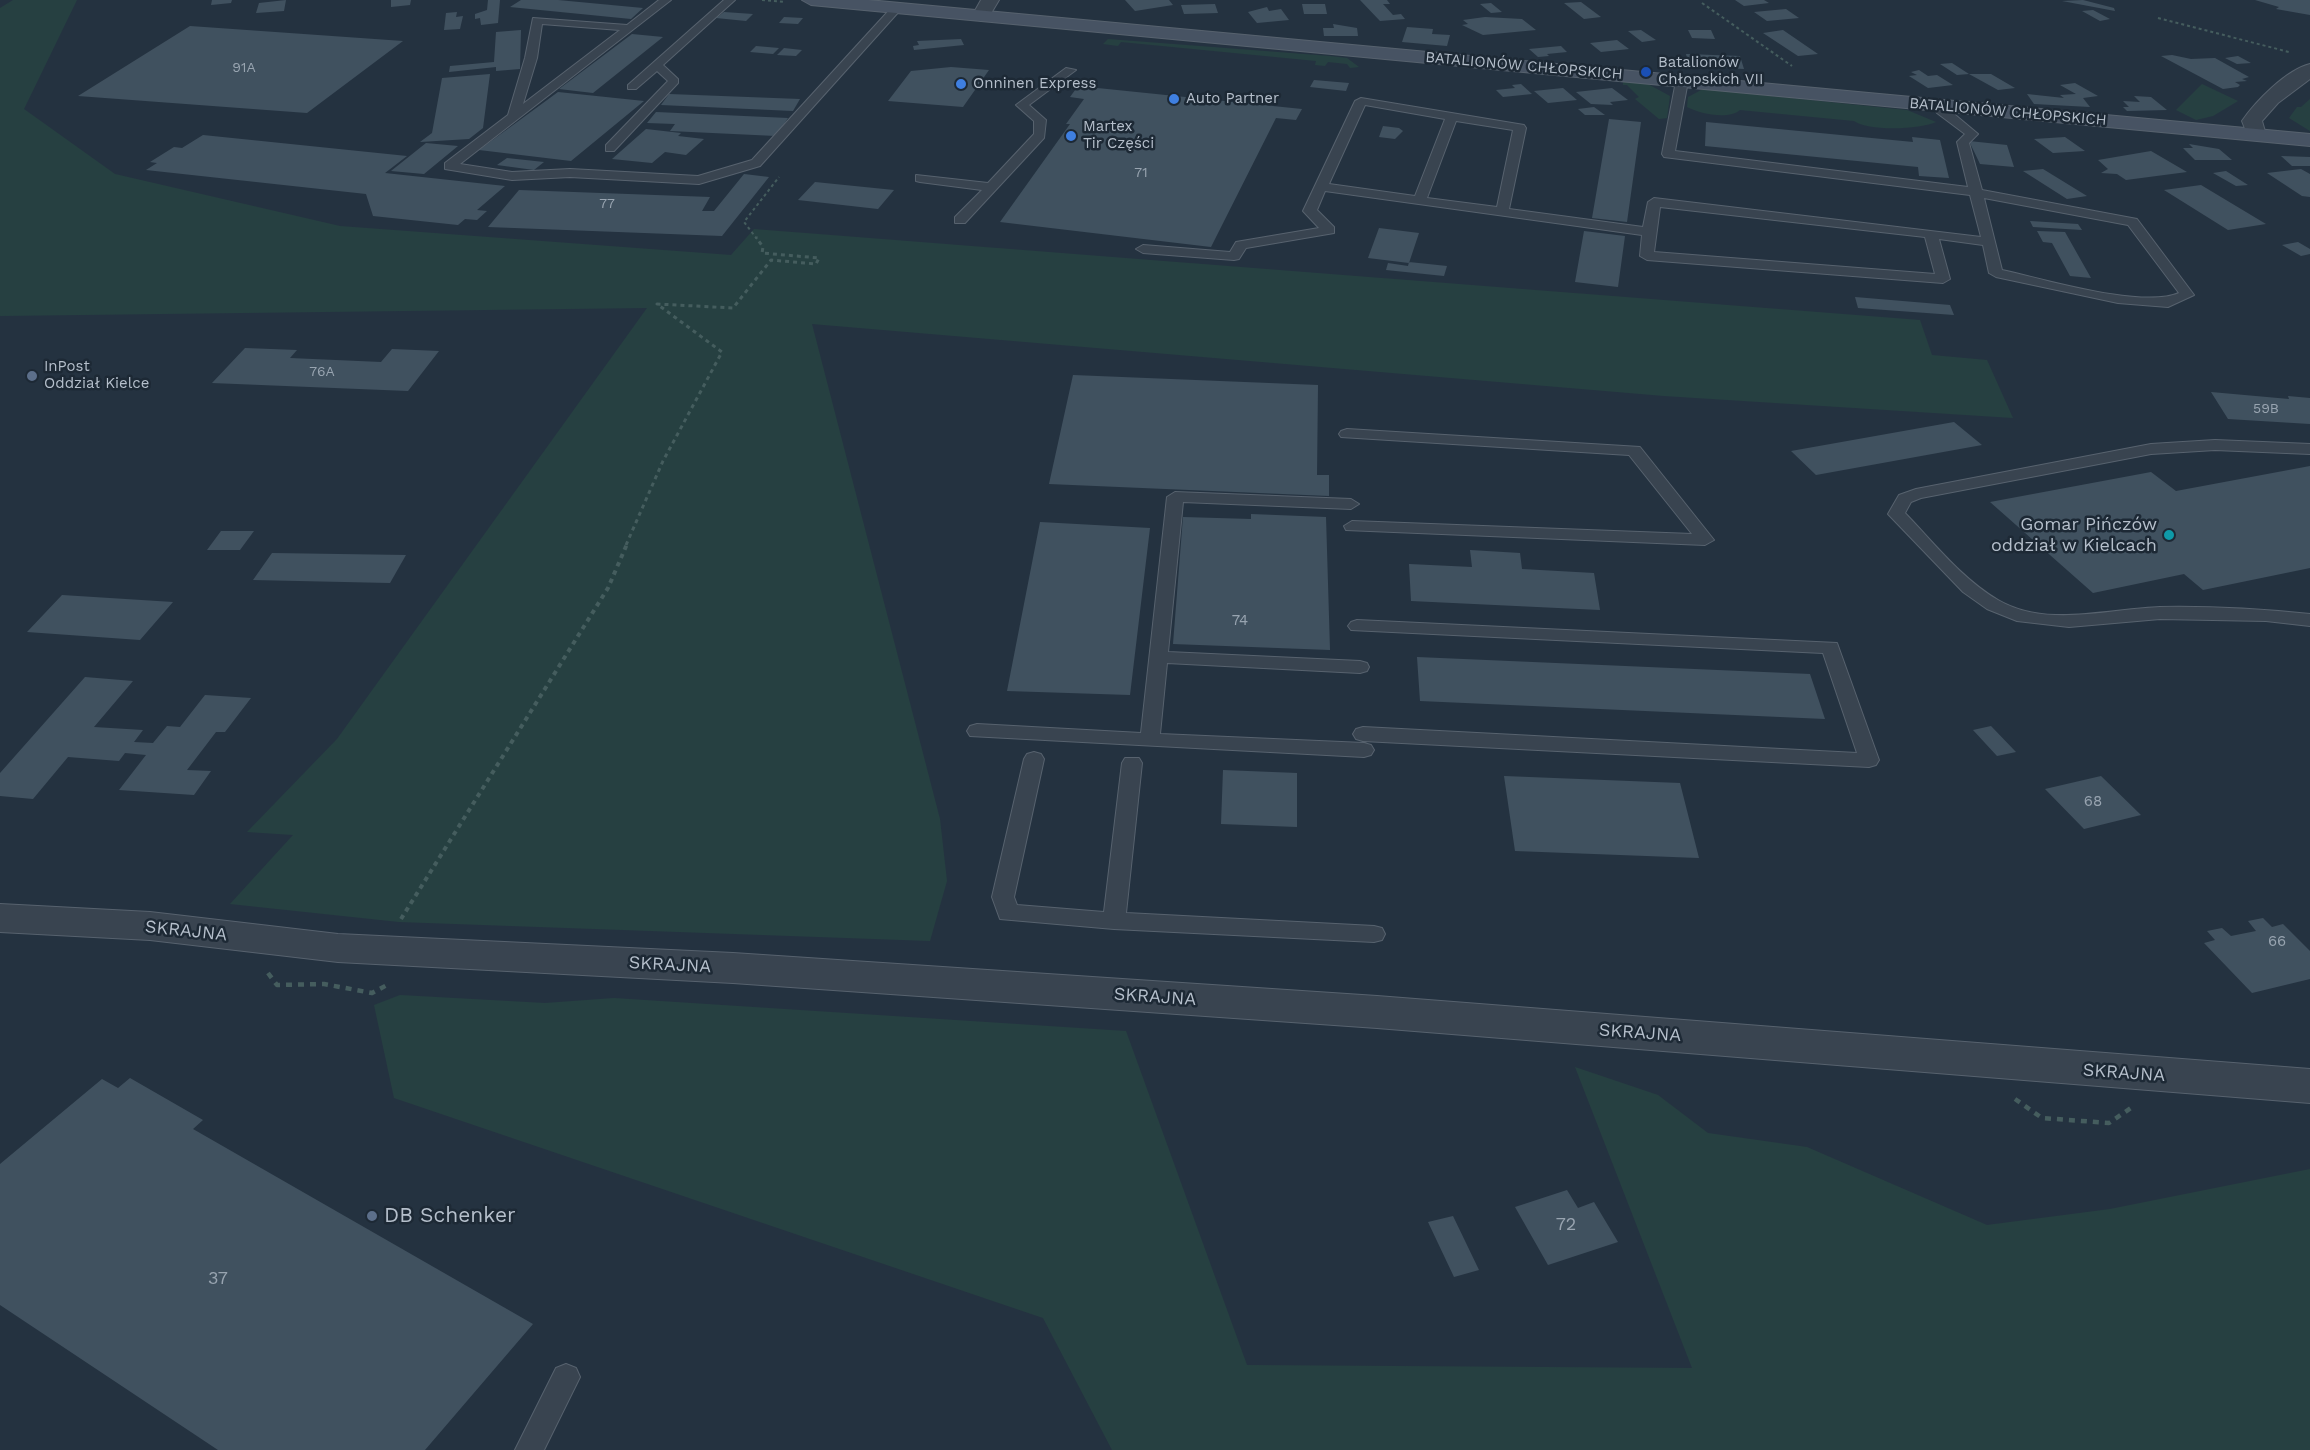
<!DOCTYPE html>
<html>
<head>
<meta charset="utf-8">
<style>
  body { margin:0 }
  canvas { display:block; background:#243240 }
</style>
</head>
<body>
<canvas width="2310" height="1450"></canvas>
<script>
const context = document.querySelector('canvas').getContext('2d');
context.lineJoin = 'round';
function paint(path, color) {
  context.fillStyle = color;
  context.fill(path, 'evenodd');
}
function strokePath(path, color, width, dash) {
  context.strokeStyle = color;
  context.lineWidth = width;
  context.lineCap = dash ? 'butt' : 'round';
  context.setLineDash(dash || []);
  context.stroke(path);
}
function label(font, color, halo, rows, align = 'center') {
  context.font = font + ' "Work Sans",sans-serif';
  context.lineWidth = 5;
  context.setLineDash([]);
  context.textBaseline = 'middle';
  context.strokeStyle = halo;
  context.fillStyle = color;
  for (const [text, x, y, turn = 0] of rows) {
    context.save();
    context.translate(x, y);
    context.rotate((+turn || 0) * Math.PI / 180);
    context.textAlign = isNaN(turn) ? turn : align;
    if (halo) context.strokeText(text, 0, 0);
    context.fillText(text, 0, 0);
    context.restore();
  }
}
paint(new Path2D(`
  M13,0H77L24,109L115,174L340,226L731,255L754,229L1920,320L1932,355L1987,360L2013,418L1664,396L812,324L940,819L947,881L930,941L399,922L230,904L293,835L247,832L337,739L647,308L0,316V8Z
  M1108,39L1330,56L1347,58L1359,67L1350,68L1347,64L1328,62L1325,66L1315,65L1316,61L1121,42L1118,46L1103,44Z
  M1633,81L1646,83L1670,96L1667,118L1659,119L1635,99L1639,97L1627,85H1623V82Z
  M2202,84L2238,101L2213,116L2196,120L2176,110Z
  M1703,89L1907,110L1936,122C1922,129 1869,132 1854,121L1740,110C1729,120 1700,114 1687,107L1688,97Z
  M2310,99V131L2289,118L2297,107H2301Z
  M400,995L545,1003L614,998L1126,1031L1247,1365L1692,1368L1575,1067L1658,1095L1708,1133L1807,1147L1987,1225L2110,1209L2310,1169V1450H1112L1043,1318L394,1098L374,1005Z`), '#264041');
paint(new Path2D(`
  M212,0H232L231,3L211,5Z
  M286,0L284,11L256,13L259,3Z
  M391,0H411L410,5L391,7Z
  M488,0H500L498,23L481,25L480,18L475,19V14L487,10Z
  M521,0H558L643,8L631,19L510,7Z
  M1125,0H1169L1173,5L1135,11Z
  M1360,0H1387L1390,4H1383L1393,15L1401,14L1405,19L1380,21Z
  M1735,0H1764L1769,3L1744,6Z
  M2083,0L2114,8L2115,11L2062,1Z
  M2255,0H2310V15L2276,9L2279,7Z
  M1581,2L1601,17L1584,19L1564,3Z
  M1491,3L1502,12L1491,13L1480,4Z
  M1215,4L1218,13L1184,14L1181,5Z
  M1302,4H1325L1327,14H1304Z
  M1267,7L1269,11L1281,9L1289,20L1257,23L1248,12Z
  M1786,9L1799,18L1767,21L1754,12Z
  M2093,10L2110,19L2100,21L2082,11Z
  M457,12L456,17L463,16L460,29L444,30L446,13Z
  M724,12L753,14L746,21L716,18Z
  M784,17L803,18L798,24L779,23Z
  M1485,17L1522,19L1536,30L1483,35L1462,25L1468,24L1463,20Z
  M1333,24L1357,28L1358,36H1324L1323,28H1334Z
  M190,26L403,41L307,113L78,96Z
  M1407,27L1433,29L1432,34L1450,35L1447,46L1402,42Z
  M521,30L520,69L496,71V67L449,72L450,66L494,62L496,32Z
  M1641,30L1656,40L1642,42L1628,31Z
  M1688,30H1711L1715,39L1692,38Z
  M1783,30L1818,54L1798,56L1763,33Z
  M632,34L663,37L593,93L559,89Z
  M961,39L964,45L914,50L913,46L919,45L917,41Z
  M1617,40L1629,49L1601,52L1590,43Z
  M756,46L779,48L773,54L750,52Z
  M1561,46L1567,52L1547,54L1549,56L1538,57L1529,49Z
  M784,48L802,50L796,56L777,55Z
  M1686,54L1740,56L1744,69L1689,66Z
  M2172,55L2191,59L2215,58L2249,77L2242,79L2247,81L2235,82L2240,85L2238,87L2223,89L2161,56Z
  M2238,56L2251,63L2237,64L2225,58Z
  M1952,63L1969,74L1957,75L1940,64Z
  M951,67L989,70L963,107L888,101L911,71Z
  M1919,70L1928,76L1937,75L1953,85L1928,88L1909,76L1917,75L1911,72Z
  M490,74L483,128L469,139L420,142L432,133L442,78Z
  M1969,74H1991L2015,88L1998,90Z
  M1314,80L1349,83L1346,91L1310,87Z
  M2075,83L2098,96L2083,98L2090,107L2034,104L2027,94L2064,98L2060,95L2076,94L2060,85Z
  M1521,84L1532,94L1503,97L1496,90L1515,88L1512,85Z
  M1078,86L1302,109L1296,120L1276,118L1211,247L1000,222L1070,124H1066L1084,99L1070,97Z
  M1563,88L1577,100L1548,103L1534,91Z
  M1612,88L1628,100L1610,102L1613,105L1591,104L1576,92Z
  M558,92L644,101L571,161L479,150Z
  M669,94L800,99L793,111L661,105Z
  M2134,96L2151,97L2167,110L2127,111L2123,107H2129L2123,101L2140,102Z
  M1594,107L1605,115H1585L1578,109Z
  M656,112L788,118L776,136L670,131L675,124L647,123Z
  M1609,119L1641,122L1627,222L1592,218Z
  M1706,122L1913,142L1912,137L1940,140L1949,178L1919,176L1918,167L1705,146Z
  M1383,126L1399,128L1403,131L1395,139L1379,137Z
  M646,129L681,133L678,136L704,139L686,155L665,152L652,163L612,159Z
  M203,135L407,156L385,173L505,186L477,210L487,211L477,220L465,219L458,225L373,216L366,194L146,170L157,163L150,162L174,147L182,148Z
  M2065,137L2085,151L2053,153L2034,139Z
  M1969,141L2007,145L2014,167L1980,164Z
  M426,143L458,146L424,174L391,171Z
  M2189,144L2219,149L2232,160H2195L2183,148H2193Z
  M2151,151L2187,172L2126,180L2117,174L2101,173L2108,169L2098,160Z
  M2281,156L2310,157V166H2292Z
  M507,158L544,162L534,170L497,165Z
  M2043,169L2087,196L2067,199L2023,171Z
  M2301,169L2310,174V197L2302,196L2267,173Z
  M2226,171L2248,185L2236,186L2213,173Z
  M744,174L769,177L722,236L488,227L519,190L710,197L702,211H714Z
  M815,182L894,190L878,209L798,200Z
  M2201,185L2266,224L2228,230L2164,190Z
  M2030,221L2078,224L2082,230L2033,227Z
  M1379,228L1419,233L1409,263L1368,258Z
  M1584,231L1625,236L1618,287L1575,282Z
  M2037,231L2065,232L2091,278L2070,276L2052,243L2043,242Z
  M2298,242L2310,249V254L2301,256L2282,245Z
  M1409,262L1447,266L1444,276L1386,270L1388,263L1408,266Z
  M1855,297L1950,305L1954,315L1858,308Z
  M245,348L297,350L290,358L381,362L392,349L439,351L408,391L212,383Z
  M1073,375L1318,385L1317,475H1329V496L1049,484Z
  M2211,392L2289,399L2288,396L2310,398V424L2228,419Z
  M1954,422L1982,445L1816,475L1791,451Z
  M2310,466V568L2203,590L2184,574L2093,593L1990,502L2151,472L2176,491Z
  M1251,514L1326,517L1330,650L1173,644L1183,517L1251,519Z
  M1040,522L1150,528L1130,695L1007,691Z
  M221,531H254L240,550H207Z
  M1470,550L1520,553L1522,569L1594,573L1600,610L1411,601L1409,564L1472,567Z
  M272,553L406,555L390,583L253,580Z
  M62,595L173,602L140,640L27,632Z
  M1417,657L1810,674L1825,719L1420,701Z
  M85,677L133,681L94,727L143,730L134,742L153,743L167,726L180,727L205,695L251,698L225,732H216L187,770L211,771L194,795L119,790L146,755L125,753L119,761L68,757L33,799L0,796V773Z
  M1991,726L2016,752L1997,756L1973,730Z
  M1223,770L1297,773V827L1221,824Z
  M1504,776L1680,783L1699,858L1515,851Z
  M2101,776L2141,815L2084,829L2045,789Z
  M2263,918L2272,927L2283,924L2310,951V979L2252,993L2204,943L2215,940L2207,931L2222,928L2231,936L2256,931L2248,921Z
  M130,1078L203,1120L193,1129L533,1324L425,1450H218L0,1305V1164L102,1079L118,1088Z
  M1567,1190L1578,1208L1594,1202L1618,1242L1548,1265L1515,1207Z
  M1453,1216L1479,1270L1454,1277L1428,1222Z`), '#40515f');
const lane = new Path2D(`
  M659,0H671L460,164L512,172L570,169L698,176L752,160L893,6L902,8L760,166L699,184L570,177L512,180L445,169V163L508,115L525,58L533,18L627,25ZM542,24L620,30L523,104L537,58Z
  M724,0H735L663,65L678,79V83L614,151H606V145L668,81L657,71L636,89H628V85Z
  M1066,68L1076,70L1029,105L1046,120L1044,138L965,223H955V217L982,190L920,182L916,181V175L988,183L1034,134V121L1016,105Z
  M1682,78L1688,81L1675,151L1968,187L1957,142L1965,134L1937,113L1931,105L1941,103L1978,134L1969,143L1982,190L2137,219L2194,295L2168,307L2118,303L1996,277L1989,273L1983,245L1939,239L1950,279L1943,283L1647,260L1640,256L1642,235L1325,191L1317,210L1334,227V233L1246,248L1239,259L1234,260L1143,253L1136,249L1143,245L1230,252L1236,242L1319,228L1303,211L1355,101L1361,98L1524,125L1526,128L1509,209L1643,227L1648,202L1654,198L1981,237L1970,195L1664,157L1662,154L1676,81ZM1365,105L1445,119L1415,196L1329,184ZM1456,121L1513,130L1497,207L1427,198ZM1984,198L2128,225L2179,293C2142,309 2044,279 2002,270ZM1660,207L1925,237L1935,274L1654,252Z
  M1347,429L1640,447L1714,540L1705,545L1346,530L1344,526L1352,521L1692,534L1629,455L1341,437L1339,434L1341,431Z
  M2215,440L2310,444V454L2215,450L2151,454L1921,498L1911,502L1905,513C1934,543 1962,579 1998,600C2046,628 2108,609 2160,607C2210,606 2261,609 2310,614V626L2266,621L2160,619L2069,627L2017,621L1987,609L1963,592L1888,514L1899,495L1916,489L2151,444Z
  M1175,492L1351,499L1359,504L1351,509L1183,502L1168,652L1360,661L1367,663L1369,667L1367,671L1360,673L1167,663L1160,734L1364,743L1371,745L1374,750L1371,755L1364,757L970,736L967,731L970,726L977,724L1141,733L1167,497Z
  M1357,620L1837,643L1879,760L1876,765L1869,767L1363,741L1356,739L1353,734L1356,729L1363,727L1857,753L1823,653L1351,630L1348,626L1351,622Z
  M1034,752L1041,754L1044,759L1014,897L1017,905L1104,912L1122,763L1125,758H1139L1142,763L1126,913L1374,926L1382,928L1385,934L1382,940L1374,942L1114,929L1000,919L992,897L1024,759L1027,754Z
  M566,1364L576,1368L580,1377L544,1450H515L556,1368Z`);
const street = new Path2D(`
  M981,0H999L987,20L981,21L972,16Z
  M2310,64V79L2278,103L2262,121L2266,135L2263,139H2249L2242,121C2256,101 2286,70 2310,64Z
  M0,904L150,912L338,934L733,953L1377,996L2310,1069V1103L1377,1028L733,983L338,962L150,940L0,932Z`);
const secondary = new Path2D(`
  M802,0H868L2310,134V146L811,5Z`);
strokePath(lane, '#57626e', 2);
strokePath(street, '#57626e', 2);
strokePath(secondary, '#57626e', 2);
strokePath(new Path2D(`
  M762,0L785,2
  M1702,3L1792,66
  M2158,18L2289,52
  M757,239L744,222L779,177`), '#455d5e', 2, [3, 3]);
strokePath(new Path2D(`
  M626,545L663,461L722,352L657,304L733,308L771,260L816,264L819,258L762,253L763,247L756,237`), '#455d5e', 3, [4, 4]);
strokePath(new Path2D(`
  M401,919L608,588L627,544`), '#455d5e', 4, [4.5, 4.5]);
strokePath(new Path2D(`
  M268,973L277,985L324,984L372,993L387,985
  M2015,1099L2042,1118L2109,1123L2131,1108`), '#455d5e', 4.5, [6, 6]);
paint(lane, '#394450');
paint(street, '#394450');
paint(secondary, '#475363');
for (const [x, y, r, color] of [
  [1646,72,6,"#1a4fb4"],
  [961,84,6,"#3f7fe0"],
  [1174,99,6,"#3f7fe0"],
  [1071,136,6,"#3f7fe0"],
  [32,376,6,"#5c6f8a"],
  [2169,535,6,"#0f9aa8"],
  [372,1216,6,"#5c6f8a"]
]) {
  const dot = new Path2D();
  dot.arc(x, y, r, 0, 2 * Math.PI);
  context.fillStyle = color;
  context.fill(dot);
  strokePath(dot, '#1d2935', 2);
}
label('14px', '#98a4b0', null, [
  ["91A",244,68],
  ["71",1141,173],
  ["77",607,204],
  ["76A",322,372],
  ["59B",2266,409]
]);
label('15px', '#b5bfcb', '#1d2935', [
  ["Batalionów",1658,63],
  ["Chłopskich VII",1658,80],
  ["Onninen Express",973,84],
  ["Auto Partner",1186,99],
  ["Martex",1083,127],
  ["Tir Części",1083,144],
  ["InPost",44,367],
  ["Oddział Kielce",44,384]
], 'left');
label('15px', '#b5bfcb', '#1d2935', [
  ["BATALIONÓW CHŁOPSKICH",1524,66,5],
  ["BATALIONÓW CHŁOPSKICH",2008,112,5]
]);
label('15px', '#98a4b0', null, [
  ["74",1240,621],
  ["68",2093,802],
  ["66",2277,942]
]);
label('18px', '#b5bfcb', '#1d2935', [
  ["Gomar Pińczów",2157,525],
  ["oddział w Kielcach",2157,546]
], 'right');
label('18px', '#b5bfcb', '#1d2935', [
  ["SKRAJNA",186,931,6],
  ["SKRAJNA",670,965,3],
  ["SKRAJNA",1155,997,4],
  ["SKRAJNA",1640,1033,4],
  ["SKRAJNA",2124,1073,4]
]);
label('18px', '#98a4b0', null, [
  ["72",1566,1225],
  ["37",218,1279]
]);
label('21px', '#b5bfcb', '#1d2935', [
  ["DB Schenker",384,1216]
], 'left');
</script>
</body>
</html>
